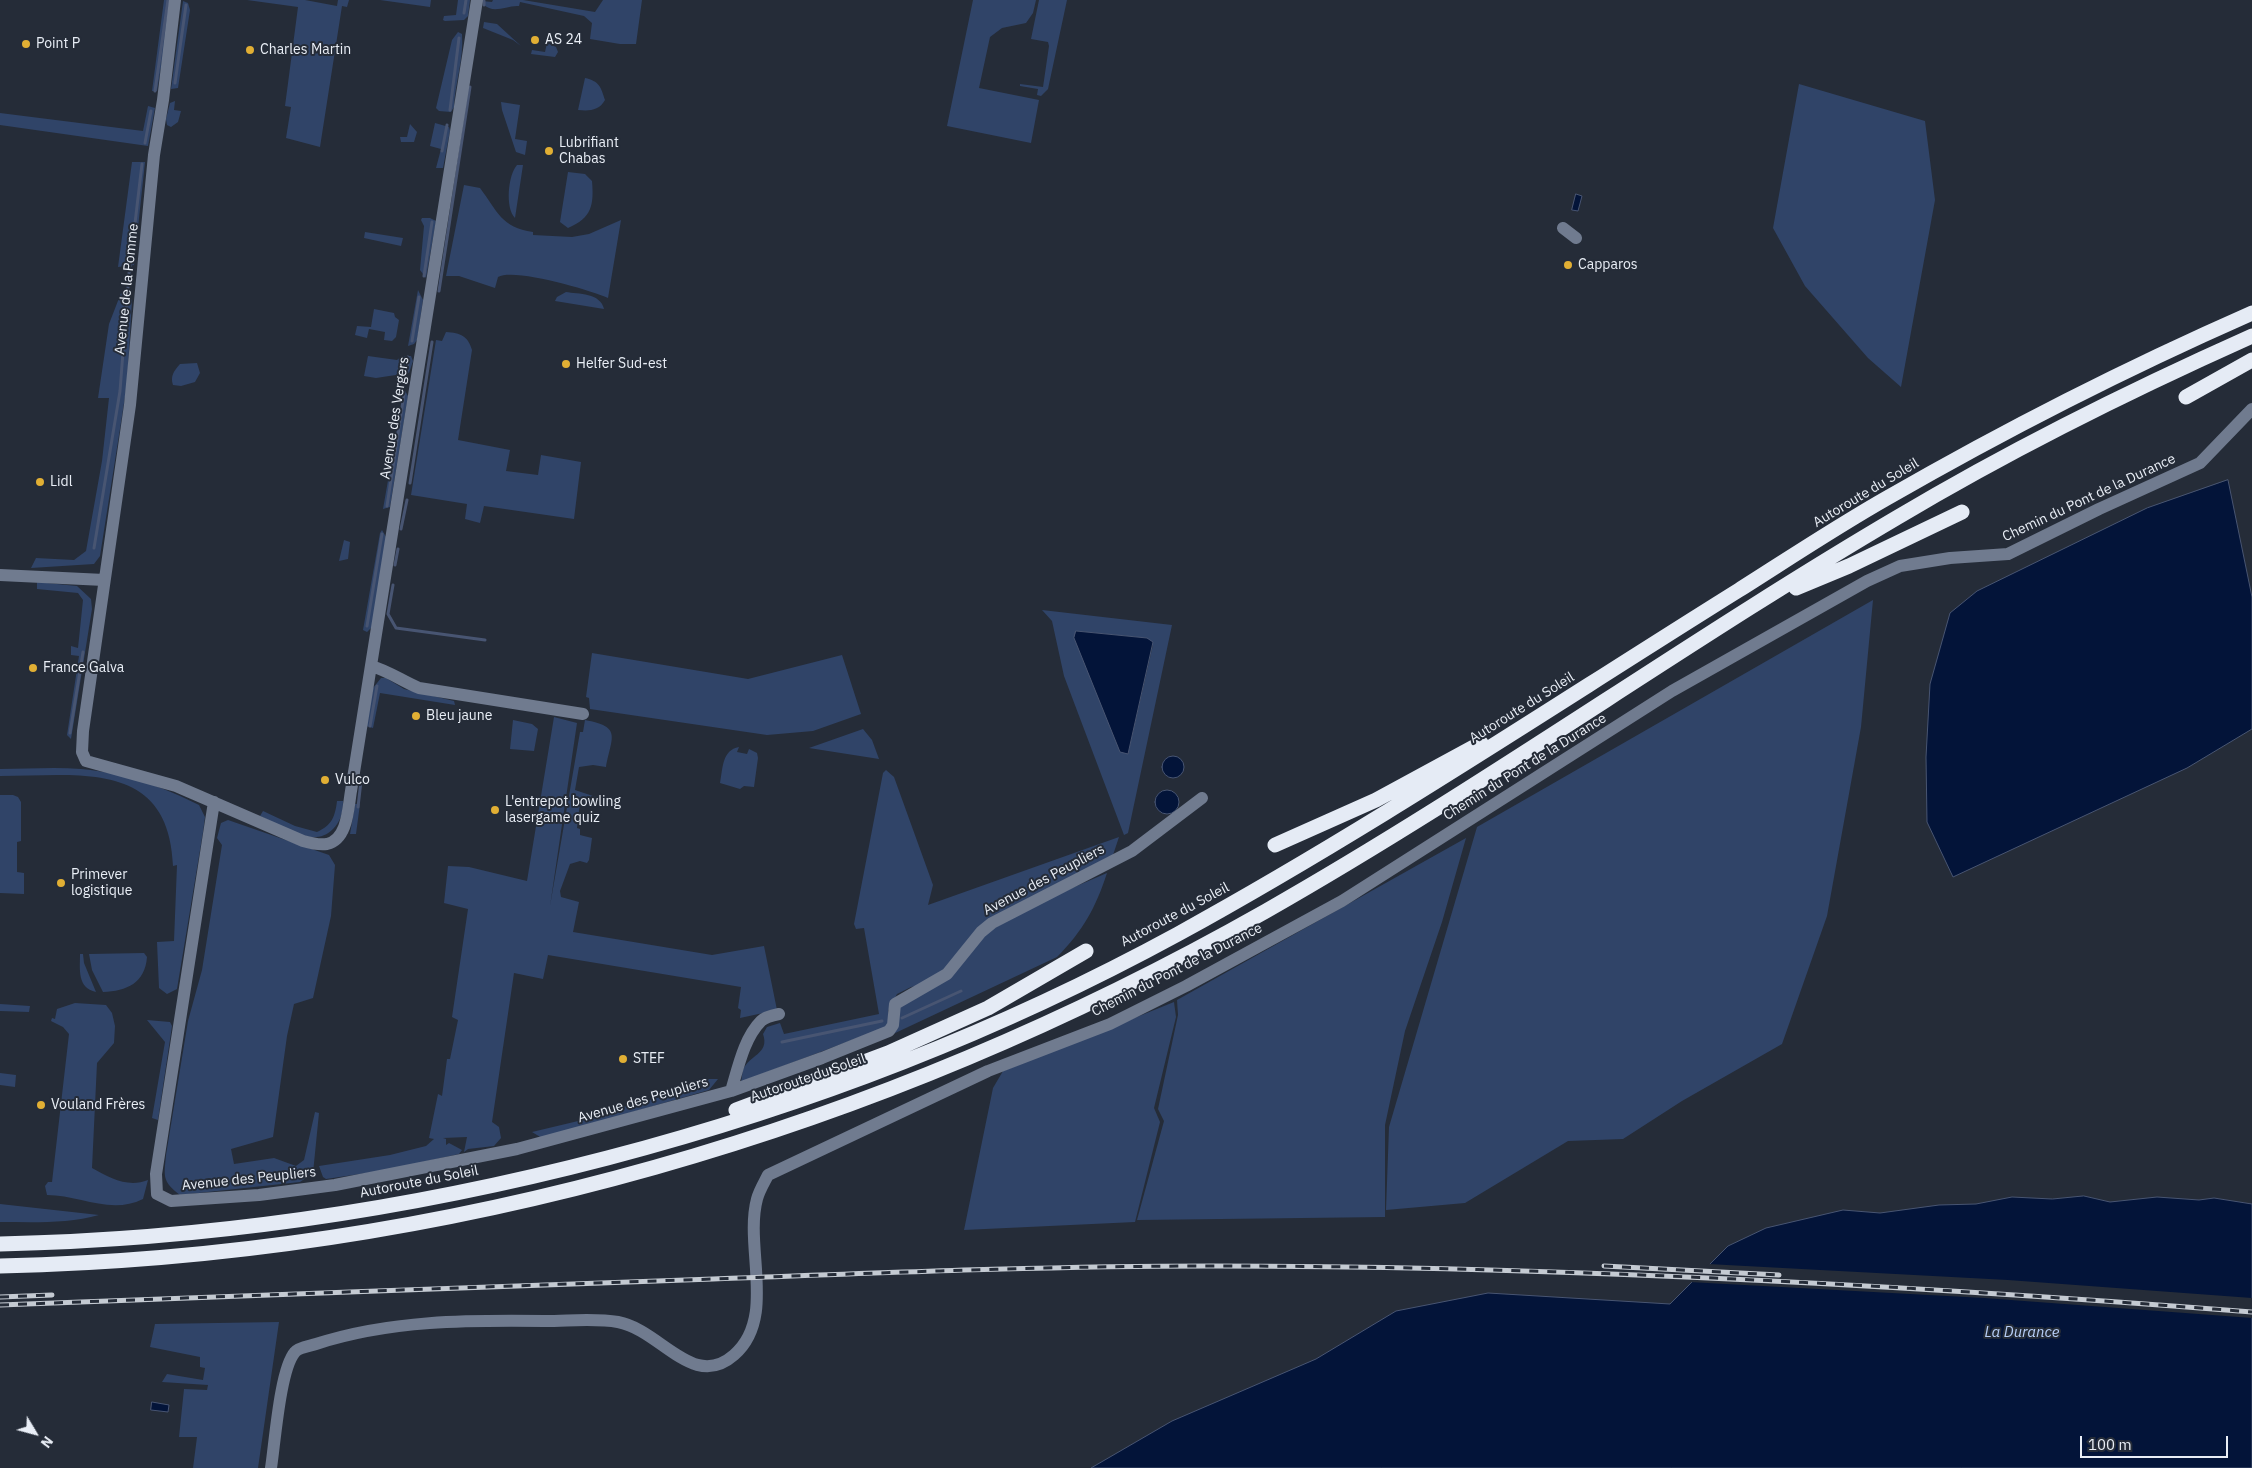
<!DOCTYPE html>
<html>
<head>
<meta charset="utf-8">
<style>
  body { margin:0 }
  #map { position:relative; width:2252px; height:1468px; overflow:hidden; background:#252c38; font-family:"IBM Plex Sans",sans-serif }
  canvas { display:block }
  .north { position:absolute; left:10px; top:1408px; width:50px; height:50px; -webkit-text-stroke:4px #252c38; paint-order:stroke; rotate:127deg; font-size:14px; font-weight:700; line-height:20px; text-align:center; color:#e9eef6 }
  .north::after { content:''; display:block; margin:auto; width:18px; height:22px; background:#e9eef6; clip-path:polygon(50% 0,100% 100%,50% 72%,0 100%) }
  .scale { position:absolute; left:2080px; top:1436px; width:148px; height:22px; box-sizing:border-box; border:2px solid #e9eef6; border-top:0; padding-left:6px; font-size:15px; line-height:18px; white-space:nowrap; color:#e9eef6; -webkit-text-stroke:4px #252c38; paint-order:stroke }
</style>
</head>
<body>
<div id="map">
<canvas width="2252" height="1468"></canvas>
<div class="north">N</div>
<div class="scale">100 m</div>
</div>
<script>
const context = document.querySelector('canvas').getContext('2d');
context.lineJoin = 'round';
function paint(path, color) {
  context.fillStyle = color;
  context.fill(path, 'evenodd');
}
function strokePath(path, color, width, dash) {
  context.strokeStyle = color;
  context.lineWidth = width;
  context.lineCap = dash ? 'butt' : 'round';
  context.setLineDash(dash || []);
  context.stroke(path);
}
function label(font, color, halo, rows, align = 'center') {
  context.font = font + ' "IBM Plex Sans",sans-serif';
  context.lineWidth = 4;
  context.setLineDash([]);
  context.textBaseline = 'middle';
  context.strokeStyle = halo;
  context.fillStyle = color;
  for (const [text, x, y, turn = 0] of rows) {
    context.save();
    context.translate(x, y);
    context.rotate((+turn || 0) * Math.PI / 180);
    context.textAlign = isNaN(turn) ? turn : align;
    if (halo) context.strokeText(text, 0, 0);
    context.fillText(text, 0, 0);
    context.restore();
  }
}
paint(new Path2D(`
  M164,0H172L157,91H152Z
  M247,0H305L337,6L338,0H349L347,7L342,6L320,147L286,138L291,107L285,106L298,7Z
  M380,0H431L430,7Z
  M458,0H470L468,16L464,20L445,21L443,20L444,16L456,15Z
  M493,0H523L595,12L603,0H642L636,44H620L590,39L592,23L584,16L520,2L519,6C506,5 494,15 483,4L482,1L492,2Z
  M973,0H1036L1033,13L1026,23L1002,28L990,37L979,88L1039,100L1031,143L947,126Z
  M1039,0H1067L1048,89L1041,96L1037,95L1038,89L1020,86V84L1043,87L1049,46L1048,42L1031,39Z
  M183,1L188,3L190,10L178,88L171,89Z
  M484,22L497,24L521,46L513,40L483,28Z
  M458,32L462,34C464,59 455,83 454,107L451,112L439,111L436,108L452,40Z
  M547,43L556,47L558,52L555,57L531,54L532,50L545,52Z
  M585,78C599,81 601,87 605,100C599,111 589,111 578,110Z
  M1799,84L1925,121L1935,200L1901,387L1868,358L1805,286L1773,228Z
  M175,101L174,110L181,111L178,122L171,127L167,125L166,119L170,103Z
  M501,102L520,105L515,139L527,141L525,155L516,152L502,110Z
  M148,106L155,108L148,146L0,125V113L143,131Z
  M435,123L449,127L450,131L443,168H436L441,149L430,146Z
  M410,124L417,132L414,142H401L400,137H407Z
  M132,162H145L134,265L118,267Z
  M517,165H523L515,218C505,208 508,175 517,165Z
  M568,172L585,174L592,181C594,205 592,218 568,228L560,222Z
  M464,185L480,188C498,212 501,227 533,232V235L572,237L589,234L621,220L608,298C589,290 515,268 498,277L495,288L459,276H446Z
  M422,218H430L436,221L426,278L420,270L424,226L421,220Z
  M365,232L403,238L401,246L364,238Z
  M418,290L423,300L417,340L414,344L408,346Z
  M566,292C578,294 601,293 604,309L555,301L557,297Z
  M121,293L130,296L132,300L127,384L100,556L94,564L31,568L36,558L74,560L86,551L102,461L109,398H98L109,324Z
  M374,309L394,313L395,317L399,320L396,337L392,341L384,340L385,332L369,329L367,338L355,335L357,326L371,327Z
  M446,332C461,333 468,336 472,350L458,440L510,450L506,471L538,475L541,455L581,462L574,519L484,506L480,523L465,519L467,504L411,495L436,340L442,341Z
  M368,356L397,360L402,356H411L413,361L409,373L376,378L364,376Z
  M197,363L200,373L195,382L181,386L173,385C170,376 174,371 180,364Z
  M404,389L408,396L391,501L390,507L383,509Z
  M382,530L386,537L372,627L367,632L363,630L380,533Z
  M344,540L350,542L348,559L339,561Z
  M37,582L77,586L91,599L92,609L71,739L67,735L79,656L71,655V646L78,648L83,600L78,593L37,589Z
  M1873,600L1861,727L1827,916L1782,1044L1682,1101L1623,1139L1568,1141L1465,1203L1386,1210L1389,1127L1477,827Z
  M1042,610L1172,625L1128,833L1124,835L1064,676L1052,621ZM1076,631L1147,638L1153,645L1128,754Z
  M592,653L748,679L842,655L861,714L813,731L767,735L590,709L589,698L586,697Z
  M381,678H386L404,689L454,701L455,705L380,693L373,728L366,726L373,688Z
  M554,717L577,723L550,906L580,732H583L585,720C622,727 612,736 606,767L593,765L579,767L575,790L596,797L598,806L580,803L577,828L580,829V835L592,838L589,860L587,863L580,861L570,864L560,891L561,897L579,902L573,932L712,955L764,946L777,1010L740,1018L741,1010L738,1008L741,987L548,955L543,979L514,973L492,1122L499,1127L501,1138L494,1146L468,1149L464,1152L467,1137L443,1138L446,1139V1145L449,1143L462,1150L459,1154L387,1170L326,1179L323,1177L319,1166L390,1155L426,1146L434,1139L429,1138L438,1094L442,1096L447,1059H450L458,1020L452,1017L468,909L444,903L448,866L469,867L527,881Z
  M513,720L532,724L538,729L534,751L510,749Z
  M863,729L872,740L879,759L809,748Z
  M739,747L737,752L747,754L749,749L757,753L758,758L754,787L744,786L740,789L720,783C723,768 722,750 739,747Z
  M0,769C27,769 54,767 81,769C121,772 164,787 199,805L205,817L203,832L177,989L167,994L159,988L157,942L174,941L177,865L173,866C169,759 79,776 0,776Z
  M886,770L894,777L933,885L928,905L1119,837L1112,858L994,919L945,972L926,984L911,987L897,994L888,1011L890,1021L889,1026L741,1082C742,1078 742,1073 743,1070C749,1055 770,1054 763,1034L767,1027L780,1023L784,1034L879,1014L864,928L856,929L854,924L883,773Z
  M0,795H13L18,797L21,802V841L17,842V872L24,873V894L0,893Z
  M337,801H343C343,812 341,821 333,829C313,850 280,825 260,816L263,811L295,826L317,832C332,825 335,817 337,801Z
  M355,804H360L356,834H350Z
  M228,820L329,855L335,865L331,916L313,998L294,1004L287,1036L273,1137L231,1149L234,1164L274,1158L296,1166L304,1160L315,1112L319,1113L313,1173L300,1182L180,1195C162,1181 164,1177 166,1155L188,1021L202,970L222,845L217,838L221,823Z
  M1466,838L1442,922L1405,1031L1385,1125V1217L1137,1220L1164,1121L1158,1109L1178,1015L1177,1000Z
  M1107,873C1096,907 1083,931 1057,957L891,1035L898,1008L920,992L987,932L1051,897Z
  M144,953L147,957C145,983 127,991 103,992L92,970L89,954Z
  M80,954H83L84,963L96,992C77,988 80,969 80,954Z
  M1174,1002L1176,1017L1154,1108L1160,1122L1135,1222L964,1230L993,1088L1003,1071Z
  M75,1003L106,1005L112,1013L115,1026L114,1043L97,1063L92,1168C110,1178 128,1188 148,1180L143,1199C111,1215 79,1195 47,1195L45,1186L48,1182H52L69,1034L63,1027L51,1021L52,1018L55,1019L57,1009Z
  M0,1004L30,1006L29,1012L0,1011Z
  M147,1020L170,1022L172,1026L158,1120L152,1118L165,1042Z
  M0,1073L16,1075L15,1087L0,1085Z
  M709,1079H718L709,1090L542,1138L532,1132L620,1111L619,1108L672,1094L671,1090Z
  M0,1204L99,1215C68,1224 32,1222 0,1222Z
  M279,1322L258,1468H193L197,1437H179L184,1389L207,1390L208,1385L162,1382L167,1374L203,1380L205,1368L200,1367V1357L150,1347L155,1324Z`), '#304468');
const water = new Path2D(`
  M1576,194L1582,196L1578,211L1572,210Z
  M2228,480L2252,597V729L2187,768L1953,877L1927,822L1926,757L1930,684L1950,613L1977,591L2147,508Z
  M1076,631L1147,638L1153,642L1128,754L1120,752L1074,638Z
  M1162 767a11 11 0 1 1 22 0a11 11 0 1 1-22 0Z
  M1155 802a12 12 0 1 1 24 0a12 12 0 1 1-24 0Z
  M2084,1196L2110,1202L2157,1197L2199,1200L2214,1198L2252,1204V1468H1091L1172,1421L1316,1359L1396,1311L1488,1293L1670,1304L1728,1246L1766,1228L1843,1210L1880,1213L1939,1205L1976,1204L2012,1197L2052,1199Z
  M152,1402L169,1405L168,1412L151,1410Z`);
paint(water, '#031439');
strokePath(water, '#485572', 1);
paint(new Path2D(`
  M1708,1264L2008,1280L2252,1298V1318L1984,1298L1689,1282Z`), '#252c38');
strokePath(new Path2D(`
  M484,5V1
  M464,13L466,0
  M175,83L186,5
  M155,91L168,0
  M450,110L459,38
  M145,143L151,111
  M442,151L447,125
  M424,276L432,222
  M439,291L470,87
  M412,341L419,297
  M407,371L408,357
  M410,483L432,342
  M387,506L404,394
  M401,529L407,500
  M94,548L120,391L129,274L142,164
  M395,565L398,549
  M393,585L388,614L396,628L485,640
  M367,626L382,534
  M370,726L377,686
  M70,733L83,652
  M358,807L361,781
  M902,1018L961,991
  M782,1042L882,1021`), '#485572', 3);
strokePath(new Path2D(`
  M175,0L163,100L154,155L130,405L83,731L82,752L86,761L176,786L303,841C310,843 320,845 327,844C348,839 348,808 351,791L477,0
  M1563,228L1576,238
  M0,575L104,580
  M371,666C389,671 402,681 419,688L583,714
  M214,802L156,1174L157,1194L171,1201L259,1195L335,1185L517,1149L731,1091L822,1058L889,1031L893,1025L895,1004L947,974L981,932L992,923L1132,851L1202,798
  M731,1091C738,1068 744,1038 761,1021C765,1017 774,1015 779,1014
  M271,1468C275,1442 280,1369 295,1352C299,1347 310,1346 316,1344C390,1320 468,1320 545,1321C569,1321 595,1318 618,1322C661,1330 693,1391 734,1355C777,1318 744,1247 757,1199C759,1191 764,1183 768,1175L988,1071L1110,1024L1186,986L1342,901L1672,691L1867,581L1900,566L1950,558L2008,554L2099,509L2200,463L2252,409`), '#707b8f', 12);
strokePath(new Path2D(`
  M2186,397L2252,360
  M1796,588L1849,566L1962,512
  M1275,845L1376,800L1481,743
  M736,1110L888,1053L988,1008L1086,951
  M0,1244C403,1235 824,1127 1178,934C1371,828 1553,706 1739,590C1788,559 1836,527 1887,498C2005,430 2127,368 2252,313
  M0,1266C447,1256 878,1131 1266,911C1482,788 1684,643 1898,517C2012,449 2131,390 2252,336`), '#e5ebf5', 15);
const rail = new Path2D(`
  M1604,1266L1779,1275
  M0,1297L52,1295
  M0,1305C238,1296 475,1287 713,1279C879,1273 1045,1266 1211,1266C1559,1266 1906,1285 2252,1312`);
strokePath(rail, '#c4cad2', 5);
strokePath(rail, '#252c38', 3, [9]);
for (const [x, y, r, color] of [
  [535,40,5,"#e1af34"],
  [26,44,5,"#e1af34"],
  [250,50,5,"#e1af34"],
  [549,151,5,"#e1af34"],
  [1568,265,5,"#e1af34"],
  [566,364,5,"#e1af34"],
  [40,482,5,"#e1af34"],
  [33,668,5,"#e1af34"],
  [416,716,5,"#e1af34"],
  [325,780,5,"#e1af34"],
  [495,810,5,"#e1af34"],
  [61,883,5,"#e1af34"],
  [623,1059,5,"#e1af34"],
  [41,1105,5,"#e1af34"]
]) {
  const dot = new Path2D();
  dot.arc(x, y, r, 0, 2 * Math.PI);
  context.fillStyle = color;
  context.fill(dot);
  strokePath(dot, '#252c38', 2);
}
label('14px', '#e9eef6', '#252c38', [
  ["AS 24",545,40],
  ["Point P",36,44],
  ["Charles Martin",260,50],
  ["Lubrifiant",559,143],
  ["Chabas",559,159],
  ["Capparos",1578,265],
  ["Helfer Sud-est",576,364],
  ["Lidl",50,482],
  ["France Galva",43,668],
  ["Bleu jaune",426,716],
  ["Vulco",335,780],
  ["L'entrepot bowling",505,802],
  ["lasergame quiz",505,818],
  ["Primever",71,875],
  ["logistique",71,891],
  ["STEF",633,1059],
  ["Vouland Frères",51,1105]
], 'left');
label('14px', '#e9eef6', '#252c38', [
  ["Avenue de la Pomme",127,289,-84],
  ["Avenue des Vergers",395,418,-81],
  ["Autoroute du Soleil",1866,493,-31],
  ["Chemin du Pont de la Durance",2089,498,-25],
  ["Autoroute du Soleil",1522,708,-32],
  ["Chemin du Pont de la Durance",1525,767,-32],
  ["Avenue des Peupliers",1044,880,-28],
  ["Autoroute du Soleil",1175,915,-28],
  ["Chemin du Pont de la Durance",1177,970,-27],
  ["Autoroute du Soleil",808,1078,-19],
  ["Avenue des Peupliers",643,1100,-16],
  ["Avenue des Peupliers",249,1179,-6],
  ["Autoroute du Soleil",419,1182,-11]
]);
label('italic 15px', '#b6cef7', '#252c38', [
  ["La Durance",2022,1333]
]);
</script>
</body>
</html>
